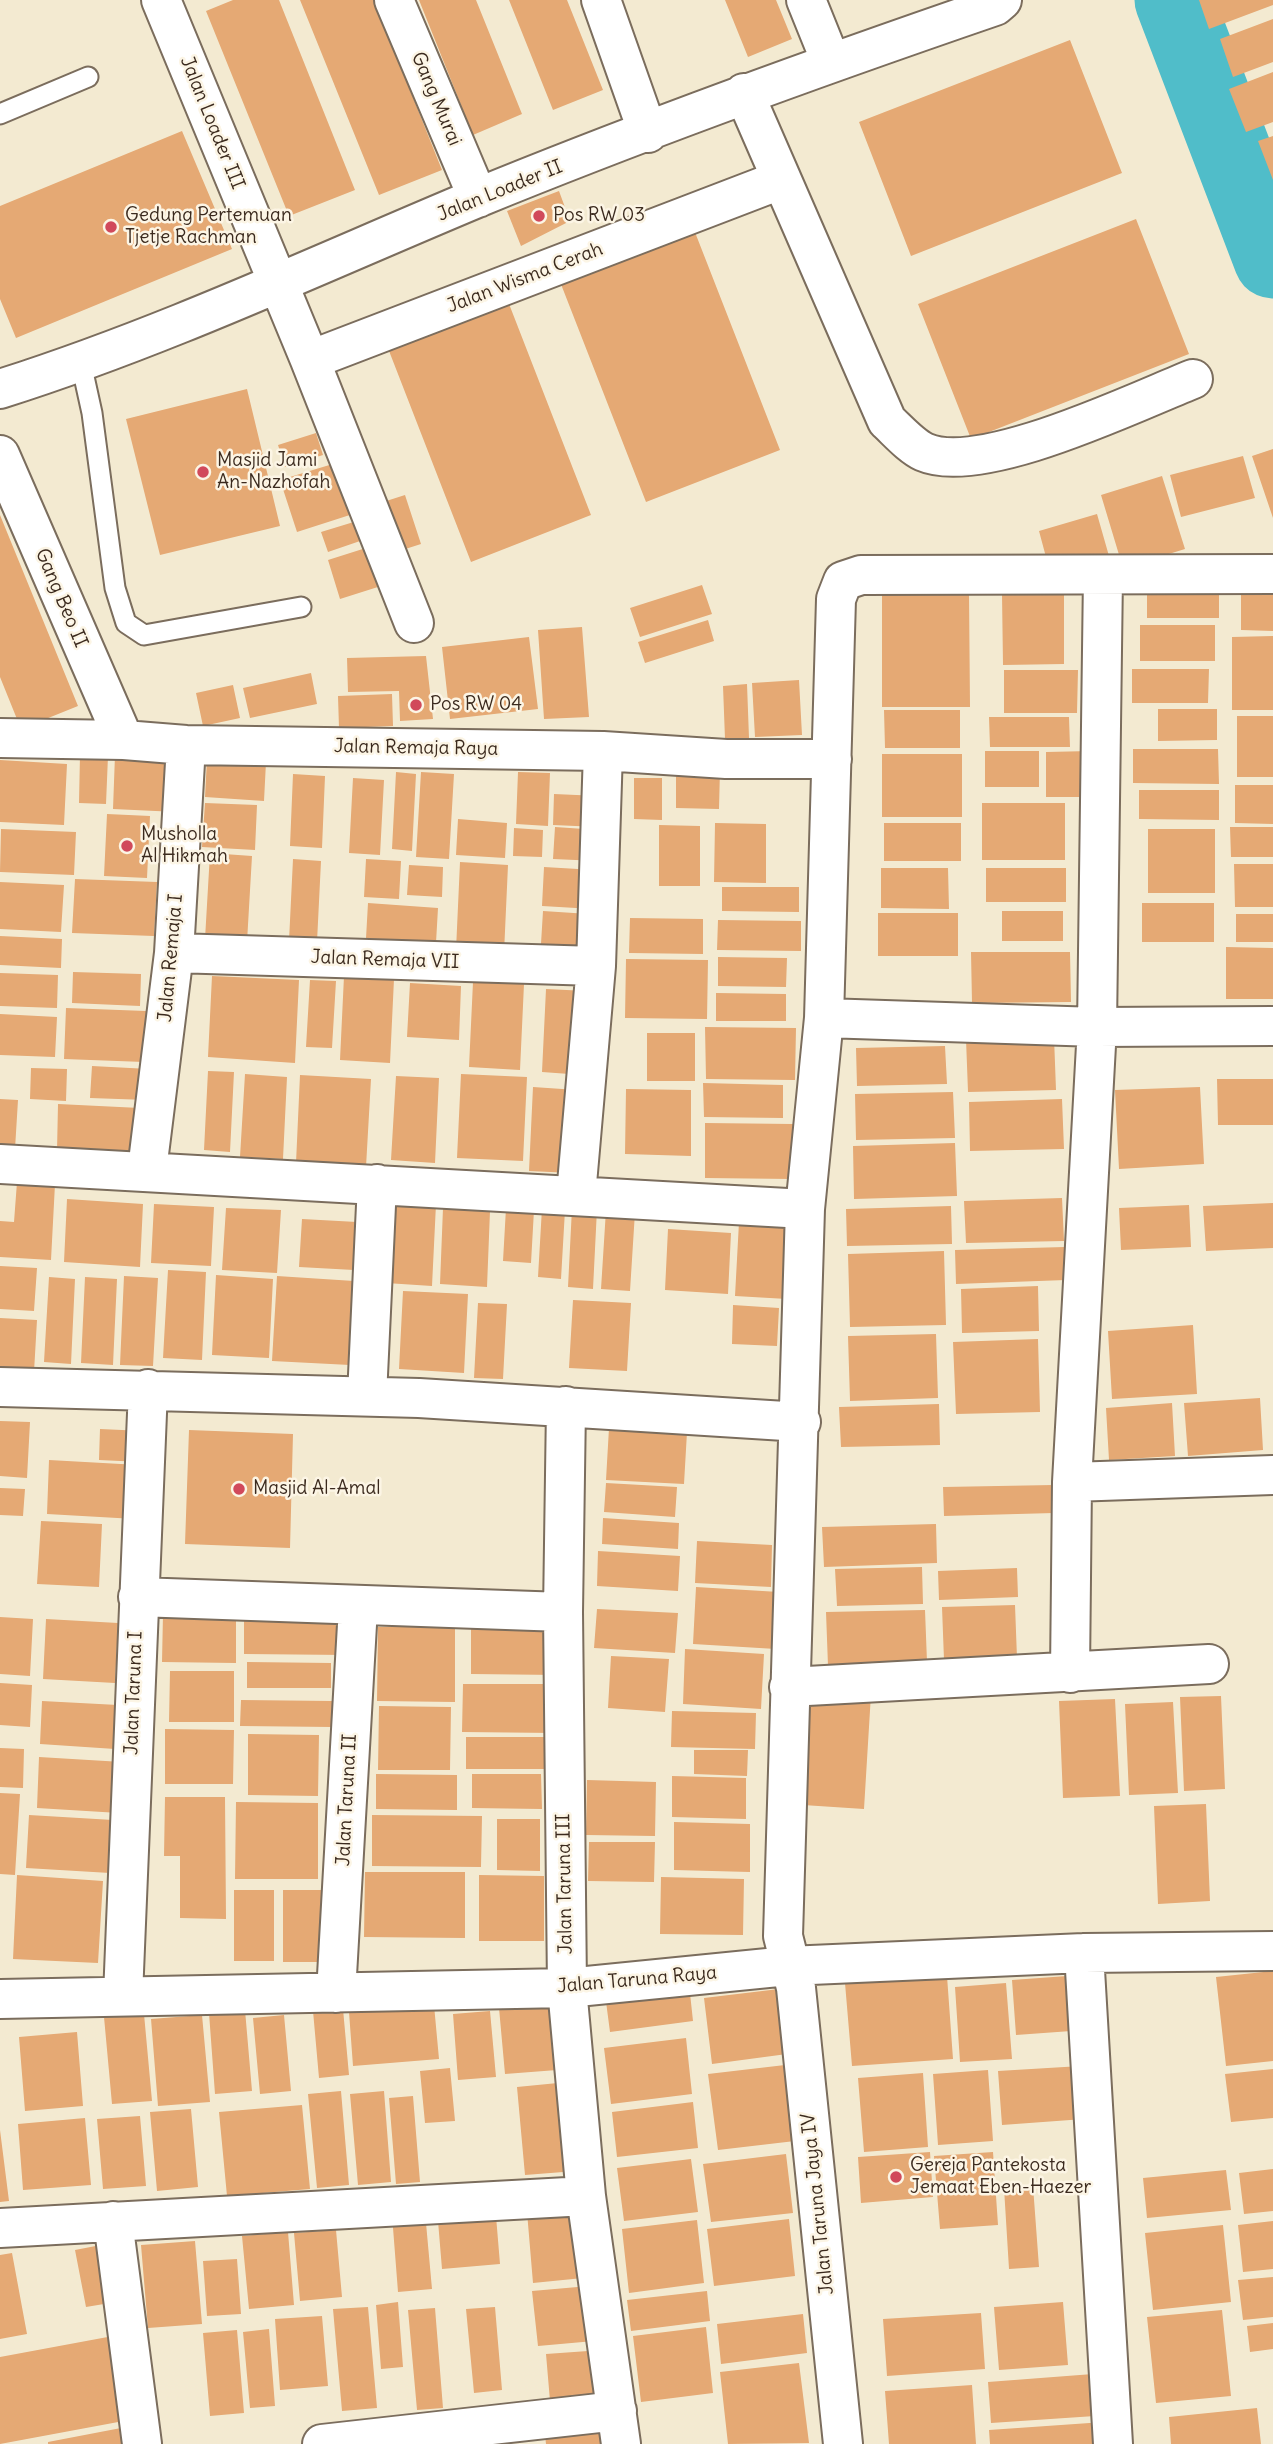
<!DOCTYPE html>
<html>
<head>
<meta charset="utf-8">
<style>
  body { margin:0 }
  canvas { display:block; background:#f3ead1 }
</style>
</head>
<body>
<canvas width="1273" height="2444"></canvas>
<script>
const context = document.querySelector('canvas').getContext('2d');
context.lineJoin = 'round';
function strokePath(path, color, width, dash) {
  context.strokeStyle = color;
  context.lineWidth = width;
  context.lineCap = dash ? 'butt' : 'round';
  context.setLineDash(dash || []);
  context.stroke(path);
}
function paint(path, color) {
  context.fillStyle = color;
  context.fill(path, 'evenodd');
}
function label(font, color, halo, rows, align = 'center') {
  context.font = font + ' Delius,sans-serif';
  context.lineWidth = 5;
  context.setLineDash([]);
  context.textBaseline = 'middle';
  context.strokeStyle = halo;
  context.fillStyle = color;
  for (const [text, x, y, turn = 0] of rows) {
    context.save();
    context.translate(x, y);
    context.rotate((+turn || 0) * Math.PI / 180);
    context.textAlign = isNaN(turn) ? turn : align;
    if (halo) context.strokeText(text, 0, 0);
    context.fillText(text, 0, 0);
    context.restore();
  }
}
strokePath(new Path2D(`
  M1174,0L1273,259`), '#50bdc9', 79);
paint(new Path2D(`
  M233,0H279L355,190L289,216L206,11Z
  M300,0H374L442,170L379,195Z
  M419,0H476L522,114L473,135Z
  M509,0H567L603,90L553,110Z
  M725,0H776L792,39L748,57Z
  M1199,0H1273V5L1209,29Z
  M1273,19V62L1233,77L1220,39Z
  M1070,40L1122,173L911,256L859,122Z
  M1273,72V122L1246,132L1229,89Z
  M182,131L232,249L16,338L0,299V206Z
  M1273,136V180L1258,141Z
  M559,191L570,221L521,246L507,211Z
  M1136,219L1189,354L971,439L918,304Z
  M691,222L780,450L646,502L557,274Z
  M504,291L591,515L471,562L384,338Z
  M247,389L280,526L160,555L126,419Z
  M316,433L323,455L285,467L278,445Z
  M1273,449V518L1252,456Z
  M1243,456L1255,498L1181,517L1170,475Z
  M336,463L353,514L297,532L280,480Z
  M1162,476L1185,549L1123,568L1101,495Z
  M405,495L421,544L396,552L380,503Z
  M1097,514L1109,556L1050,572L1039,531Z
  M0,515L78,706L21,729L0,677Z
  M357,521L363,540L328,552L321,532Z
  M369,547L381,586L340,599L328,560Z
  M702,585L712,614L640,637L630,608Z
  M1241,585H1273V631L1241,630Z
  M1147,591H1219V618H1147Z
  M882,592H969L970,707H882Z
  M1002,594H1064V664L1003,665Z
  M708,620L714,641L645,663L638,642Z
  M1140,625H1215V661H1140Z
  M582,627L589,717L544,719L538,630Z
  M1273,636V710H1232V637Z
  M529,637L538,709L450,719L442,647Z
  M426,656L433,719L400,721L399,691L348,692L347,658Z
  M1132,669H1209L1208,703H1132Z
  M1004,670H1078L1077,713H1004Z
  M311,673L317,704L250,718L243,688Z
  M799,680L802,735L755,737L752,683Z
  M747,684L749,738L725,739L723,686Z
  M233,685L240,718L203,726L196,693Z
  M392,694L393,726L339,728L338,696Z
  M1158,709H1217V740L1158,741Z
  M884,710H960V748H885Z
  M1237,716H1273V777H1237Z
  M989,717H1069L1070,747H990Z
  M1133,749H1218L1219,784L1133,783Z
  M985,751H1039V787H985Z
  M1091,751V797H1046V752Z
  M882,754H962V817H882Z
  M80,755L108,756L106,804L79,803Z
  M115,755L180,757L177,812L113,809Z
  M207,759L266,762L264,801L205,797Z
  M0,760L67,764L64,825L0,822Z
  M676,768L720,769L719,809L676,808Z
  M396,772L416,774L412,851L392,849Z
  M421,772L454,774L449,859L416,857Z
  M518,772L550,773L548,826L516,824Z
  M293,774L325,776L322,848L290,846Z
  M353,778L384,780L380,855L349,853Z
  M634,778H662V820L634,819Z
  M1235,785H1273V824L1235,823Z
  M1139,790H1219V820L1139,819Z
  M554,794L599,796L598,827L553,825Z
  M205,803L257,805L255,850L202,847Z
  M982,803H1065V860H982Z
  M107,814L150,816L147,878L104,876Z
  M458,819L507,823L505,858L456,855Z
  M715,823L766,824V883L714,882Z
  M884,823H961V861H884Z
  M659,825L700,826V886H659Z
  M555,827L599,830L598,861L553,859Z
  M1230,827H1273V857H1231Z
  M514,828L543,830L542,857L513,856Z
  M1,829L76,832L74,875L0,872Z
  M1148,829H1215V893H1148Z
  M210,853L252,856L247,942L205,939Z
  M293,859L321,861L317,942L289,941Z
  M366,859L401,861L399,899L364,897Z
  M460,862L508,865L504,953L456,950Z
  M1234,864H1273V907H1235Z
  M409,865L443,867L442,897L407,895Z
  M544,867L595,870L593,909L542,906Z
  M881,868H948L949,909L881,908Z
  M986,868H1066V902H986Z
  M75,879L157,882L154,936L72,933Z
  M0,882L64,885L61,932L0,929Z
  M722,887H799V912L722,911Z
  M368,903L438,908L435,960L365,956Z
  M1142,903H1214V942H1142Z
  M543,911L589,914L587,963L540,960Z
  M1002,911H1063V941H1002Z
  M878,913H958V956H878Z
  M1236,914H1273V942H1236Z
  M630,918L703,919V954L629,953Z
  M718,920L801,921V951L717,950Z
  M0,936L62,939L61,968L0,965Z
  M1226,947L1273,948V999H1226Z
  M971,952H1070L1071,1002L972,1003Z
  M718,957L787,958L786,987L718,986Z
  M626,959L708,960L707,1019L625,1018Z
  M73,972L141,974L140,1006L72,1003Z
  M0,973L58,975L57,1008L0,1006Z
  M212,976L299,980L295,1063L208,1057Z
  M344,976L394,979L390,1063L340,1060Z
  M310,980L336,981L332,1048L306,1047Z
  M473,982L524,984L520,1070L469,1067Z
  M410,983L461,986L459,1040L407,1037Z
  M546,989L587,991L583,1075L542,1072Z
  M716,993L786,994V1021H716Z
  M66,1008L146,1011L144,1062L64,1059Z
  M0,1014L57,1017L55,1057L0,1055Z
  M705,1027L796,1028L795,1080L706,1079Z
  M647,1033H695V1081H647Z
  M1054,1037L1056,1090L968,1092L966,1039Z
  M945,1046L947,1084L857,1086L856,1048Z
  M92,1066L149,1069L147,1100L90,1098Z
  M31,1068L67,1069L66,1101L30,1099Z
  M208,1071L234,1072L230,1152L204,1150Z
  M245,1074L287,1077L283,1159L240,1157Z
  M461,1074L527,1077L523,1161L457,1158Z
  M300,1075L371,1079L366,1167L296,1163Z
  M396,1076L439,1078L435,1163L391,1160Z
  M1217,1079H1273V1125H1218Z
  M703,1083L783,1085V1118L704,1117Z
  M533,1087L577,1090L572,1173L529,1171Z
  M1200,1087L1204,1164L1119,1169L1115,1090Z
  M626,1089L691,1090V1156L625,1154Z
  M953,1092L955,1138L856,1140L855,1094Z
  M0,1099L18,1100L15,1149L0,1148Z
  M1062,1099L1064,1149L970,1151L969,1102Z
  M58,1104L140,1108L139,1154L57,1151Z
  M705,1123L793,1124L792,1179L705,1178Z
  M955,1143L957,1196L854,1199L853,1146Z
  M17,1182L55,1184L51,1260L0,1257V1221L14,1222Z
  M1062,1198L1064,1241L966,1243L964,1201Z
  M67,1199L143,1204L140,1267L64,1262Z
  M390,1202L436,1204L432,1286L386,1283Z
  M1273,1203V1248L1206,1251L1203,1206Z
  M154,1204L214,1207L211,1266L151,1263Z
  M1189,1205L1191,1247L1121,1250L1119,1208Z
  M951,1206L952,1244L847,1246L846,1209Z
  M226,1208L281,1210L277,1273L222,1270Z
  M443,1208L490,1211L487,1287L440,1284Z
  M506,1208L534,1210L531,1263L503,1261Z
  M542,1208L565,1210L561,1279L538,1277Z
  M572,1208L597,1209L593,1289L568,1287Z
  M606,1210L635,1212L630,1291L601,1289Z
  M302,1219L357,1222L354,1270L299,1267Z
  M739,1222L790,1224L787,1299L735,1296Z
  M668,1229L731,1233L728,1294L665,1290Z
  M1065,1247L1066,1280L956,1284L955,1250Z
  M944,1251L946,1325L850,1327L848,1254Z
  M0,1266L37,1268L34,1311L0,1309Z
  M168,1270L206,1272L202,1360L163,1358Z
  M216,1275L273,1279L269,1358L212,1355Z
  M124,1276L158,1278L153,1366L120,1365Z
  M277,1276L354,1281L350,1365L272,1361Z
  M49,1277L75,1279L71,1364L44,1362Z
  M85,1277L117,1279L113,1365L81,1363Z
  M1038,1286L1039,1331L962,1333L961,1289Z
  M403,1291L468,1294L464,1373L399,1369Z
  M573,1300L631,1303L627,1371L569,1368Z
  M478,1303L507,1304L503,1379L474,1378Z
  M733,1305L779,1308L777,1346L732,1344Z
  M0,1318L37,1320L34,1372L0,1369Z
  M1193,1325L1197,1394L1112,1399L1108,1331Z
  M936,1334L938,1398L850,1401L848,1336Z
  M1038,1339L1040,1412L956,1414L953,1342Z
  M1260,1398L1263,1450L1188,1456L1184,1403Z
  M1172,1403L1175,1456L1109,1460L1106,1408Z
  M939,1404L940,1445L841,1447L839,1407Z
  M0,1421L30,1422L27,1478L0,1476Z
  M609,1428L687,1432L684,1484L606,1480Z
  M100,1429L144,1431L142,1462L99,1460Z
  M189,1430L293,1434L290,1548L185,1544Z
  M49,1460L139,1465L135,1519L47,1514Z
  M606,1483L677,1487L675,1517L604,1512Z
  M1053,1485L1054,1513L944,1516L943,1487Z
  M0,1488L25,1489L23,1516L0,1515Z
  M603,1518L679,1523L678,1549L602,1544Z
  M41,1521L102,1524L99,1587L37,1584Z
  M936,1524L937,1563L824,1567L822,1527Z
  M697,1541L772,1545L771,1587L695,1583Z
  M598,1551L680,1556L678,1591L597,1586Z
  M922,1567L923,1604L837,1606L835,1569Z
  M1017,1568L1018,1597L939,1600L938,1571Z
  M696,1587L779,1592L776,1649L693,1644Z
  M1015,1605L1017,1658L944,1660L942,1607Z
  M597,1609L678,1613L675,1653L594,1648Z
  M925,1610L927,1662L828,1666L826,1612Z
  M163,1614L236,1615V1663L162,1662Z
  M0,1617L33,1619L30,1676L0,1674Z
  M244,1618L346,1619L347,1655L244,1654Z
  M46,1619L118,1623L115,1683L43,1679Z
  M471,1626L558,1627V1675L471,1674Z
  M378,1627H455V1702L377,1701Z
  M685,1649L764,1654L761,1709L683,1704Z
  M611,1656L669,1659L665,1712L608,1708Z
  M247,1662L331,1663V1688H247Z
  M170,1671H234V1722H169Z
  M0,1683L32,1685L30,1727L0,1725Z
  M463,1684H555V1733L462,1732Z
  M809,1690L871,1694L864,1809L803,1805Z
  M1221,1696L1225,1789L1184,1791L1180,1697Z
  M1115,1699L1120,1796L1063,1798L1059,1701Z
  M241,1700L332,1701V1727L240,1726Z
  M42,1701L118,1705L115,1749L40,1744Z
  M1173,1702L1178,1793L1129,1795L1125,1704Z
  M379,1706L451,1707L450,1770H378Z
  M672,1711L756,1713L755,1749L671,1747Z
  M165,1729L234,1730L233,1784H165Z
  M248,1734L319,1735L318,1796L248,1795Z
  M466,1737H545V1769H466Z
  M0,1748L24,1749L23,1788L0,1787Z
  M694,1750H748L747,1776L694,1774Z
  M39,1757L122,1762L119,1813L37,1808Z
  M376,1774L457,1775V1810L376,1809Z
  M472,1774H541L542,1809L472,1808Z
  M672,1776L746,1778V1819L672,1817Z
  M587,1780L656,1782L655,1836L586,1835Z
  M0,1793L20,1794L15,1875L0,1874Z
  M165,1797H225L226,1919L180,1918V1856H164Z
  M236,1802L318,1803V1879H235Z
  M1206,1804L1210,1901L1158,1904L1154,1806Z
  M29,1815L113,1820L110,1873L26,1868Z
  M372,1815L482,1816L481,1867L372,1866Z
  M497,1819H540V1871L497,1870Z
  M674,1822L750,1824V1872L674,1870Z
  M589,1842H655L654,1882L588,1881Z
  M365,1872H465V1938L364,1937Z
  M17,1875L103,1881L98,1963L13,1959Z
  M479,1875L544,1876V1941H479Z
  M661,1877L744,1879L743,1935L660,1934Z
  M234,1890H274V1961H234Z
  M283,1890H322V1962H283Z
  M1273,1971V2061L1226,2066L1216,1977Z
  M1081,1975L1085,2030L1016,2035L1012,1980Z
  M947,1976L953,2059L852,2066L845,1983Z
  M1006,1983L1012,2059L960,2062L955,1987Z
  M689,1984L693,2021L610,2032L605,1994Z
  M779,1989L787,2054L712,2064L704,1998Z
  M551,2004L557,2070L505,2074L499,2008Z
  M434,2005L439,2059L353,2066L349,2012Z
  M343,2009L349,2075L319,2078L313,2011Z
  M245,2010L252,2091L215,2094L209,2013Z
  M490,2011L496,2077L458,2080L453,2014Z
  M144,2014L152,2101L112,2104L104,2017Z
  M202,2015L210,2102L158,2106L151,2019Z
  M284,2015L291,2091L260,2094L253,2018Z
  M77,2032L83,2106L25,2111L19,2037Z
  M686,2038L692,2094L611,2104L604,2048Z
  M785,2065L795,2141L718,2150L708,2074Z
  M1081,2066L1084,2119L1002,2125L998,2071Z
  M450,2068L455,2121L425,2123L420,2071Z
  M1273,2069V2118L1231,2122L1225,2074Z
  M988,2070L993,2141L938,2145L933,2074Z
  M923,2073L928,2147L864,2152L858,2078Z
  M568,2082L576,2171L525,2175L517,2087Z
  M341,2091L349,2185L317,2188L308,2094Z
  M384,2091L391,2182L358,2185L350,2094Z
  M413,2096L420,2182L396,2184L389,2098Z
  M693,2102L698,2148L617,2157L612,2112Z
  M302,2105L310,2189L227,2196L219,2112Z
  M191,2109L198,2187L157,2191L150,2112Z
  M140,2116L146,2186L103,2189L97,2119Z
  M85,2118L91,2185L23,2190L18,2124Z
  M0,2130L9,2201L0,2202Z
  M930,2152L933,2197L861,2203L858,2157Z
  M993,2152L998,2225L940,2229L934,2156Z
  M786,2154L793,2213L711,2222L703,2164Z
  M691,2159L698,2212L624,2221L617,2168Z
  M1273,2169V2211L1244,2214L1239,2173Z
  M1226,2170L1231,2210L1147,2218L1143,2178Z
  M1033,2186L1039,2267L1009,2269L1004,2188Z
  M578,2207L583,2278L533,2283L527,2212Z
  M425,2212L432,2289L398,2292L392,2215Z
  M496,2216L500,2264L442,2269L438,2221Z
  M789,2219L795,2276L714,2286L707,2229Z
  M697,2220L704,2283L629,2293L622,2229Z
  M1273,2221V2269L1243,2272L1238,2225Z
  M1223,2225L1231,2302L1153,2310L1145,2233Z
  M336,2230L342,2297L300,2301L294,2233Z
  M288,2232L294,2305L249,2309L242,2236Z
  M195,2241L202,2324L148,2328L141,2245Z
  M106,2244L116,2302L86,2307L75,2250Z
  M12,2253L27,2334L0,2339V2255Z
  M237,2259L241,2314L207,2316L203,2261Z
  M1273,2277V2317L1243,2320L1238,2280Z
  M589,2286L594,2341L538,2346L532,2291Z
  M707,2291L710,2321L631,2331L627,2300Z
  M398,2302L403,2367L381,2369L376,2305Z
  M1063,2302L1068,2365L999,2370L994,2307Z
  M368,2307L377,2408L342,2411L333,2309Z
  M495,2307L502,2390L474,2393L466,2309Z
  M435,2308L443,2408L417,2410L408,2310Z
  M1222,2310L1231,2396L1156,2403L1147,2317Z
  M981,2313L985,2369L887,2376L883,2319Z
  M803,2314L807,2353L721,2364L717,2324Z
  M322,2316L328,2386L280,2390L275,2319Z
  M1273,2323V2349L1250,2352L1247,2326Z
  M706,2327L713,2393L641,2402L633,2336Z
  M269,2329L275,2406L250,2408L243,2332Z
  M237,2330L244,2413L210,2416L203,2333Z
  M113,2336L129,2420L0,2444V2357Z
  M602,2350L606,2396L550,2401L546,2354Z
  M799,2363L809,2443L728,2444L720,2372Z
  M1093,2374L1095,2416L991,2423L988,2382Z
  M972,2385L976,2444H889L885,2391Z
  M1257,2408L1261,2444H1171L1169,2417Z
  M598,2419L602,2444H546L544,2426Z
  M1104,2422L1106,2444H990L989,2430Z
  M121,2428L124,2444H48V2442Z`), '#e5a974');
const service = new Path2D(`
  M0,114L88,77
  M81,363L92,413L115,588L126,623L144,635L301,607`);
const minor = new Path2D(`
  M161,0L310,360
  M394,0L478,198
  M601,0L648,133
  M806,0L831,62
  M744,93L887,421C898,431 911,446 924,452C981,477 1135,402 1193,379
  M0,389C164,337 319,264 477,198C648,128 820,66 995,6L1002,0
  M0,455L124,740
  M414,623L310,360L780,180
  M0,738L124,740L186,745L603,751L726,759H832
  M174,953L596,966
  M824,1018L1097,1027L1273,1026
  M0,1164L805,1209
  M147,1170L174,953L186,745
  M576,1195L596,966L603,751
  M0,1387L419,1398L801,1422
  M367,1396L377,1184
  M566,1406L563,1612L567,1988L586,2196L621,2444
  M1072,1482L1273,1475
  M138,1597L563,1612
  M1070,1673L1072,1482L1097,1027L1103,575
  M789,1687L1209,1664
  M1084,1953L1113,2444
  M336,1993L358,1607
  M123,1996L148,1389
  M0,1999L567,1988L788,1966L1084,1953L1273,1951
  M113,2221L142,2444
  M0,2228L586,2196
  M322,2444L617,2411
  M843,2444L796,1988L783,1936L805,1209L824,1018L836,599L843,581L861,575L1273,574`);
strokePath(service, '#7b6d5d', 23);
strokePath(minor, '#7b6d5d', 42);
strokePath(service, '#fff', 19);
strokePath(minor, '#fff', 38);
for (const [x, y, r, color] of [
  [539,216,7,"#d1495b"],
  [111,227,7,"#d1495b"],
  [203,472,7,"#d1495b"],
  [416,705,7,"#d1495b"],
  [127,846,7,"#d1495b"],
  [239,1489,7,"#d1495b"],
  [896,2177,7,"#d1495b"]
]) {
  const dot = new Path2D();
  dot.arc(x, y, r, 0, 2 * Math.PI);
  context.fillStyle = color;
  context.fill(dot);
  strokePath(dot, '#fcf5e5', 2.5);
}
label('19px', '#3b2a1e', '#fcf5e5', [
  ["Gang Murai",436,99,67],
  ["Jalan Loader III",212,123,68],
  ["Jalan Loader II",500,191,-22],
  ["Jalan Wisma Cerah",525,278,-21],
  ["Gang Beo II",61,598,67],
  ["Jalan Remaja Raya",416,748,1],
  ["Jalan Remaja I",171,958,-85],
  ["Jalan Remaja VII",385,960,2],
  ["Jalan Taruna I",134,1693,-88],
  ["Jalan Taruna II",347,1800,-87],
  ["Jalan Taruna III",565,1884,-91],
  ["Jalan Taruna Raya",637,1980,-5],
  ["Jalan Taruna Jaya IV",818,2204,-96]
]);
label('19px', '#3b2a1e', '#fcf5e5', [
  ["Gedung Pertemuan",125,216],
  ["Tjetje Rachman",125,238],
  ["Pos RW 03",553,216],
  ["Masjid Jami",217,461],
  ["An-Nazhofah",217,483],
  ["Pos RW 04",430,705],
  ["Musholla",141,835],
  ["Al Hikmah",141,857],
  ["Masjid Al-Amal",253,1489],
  ["Gereja Pantekosta",910,2166],
  ["Jemaat Eben-Haezer",910,2188]
], 'left');
</script>
</body>
</html>
